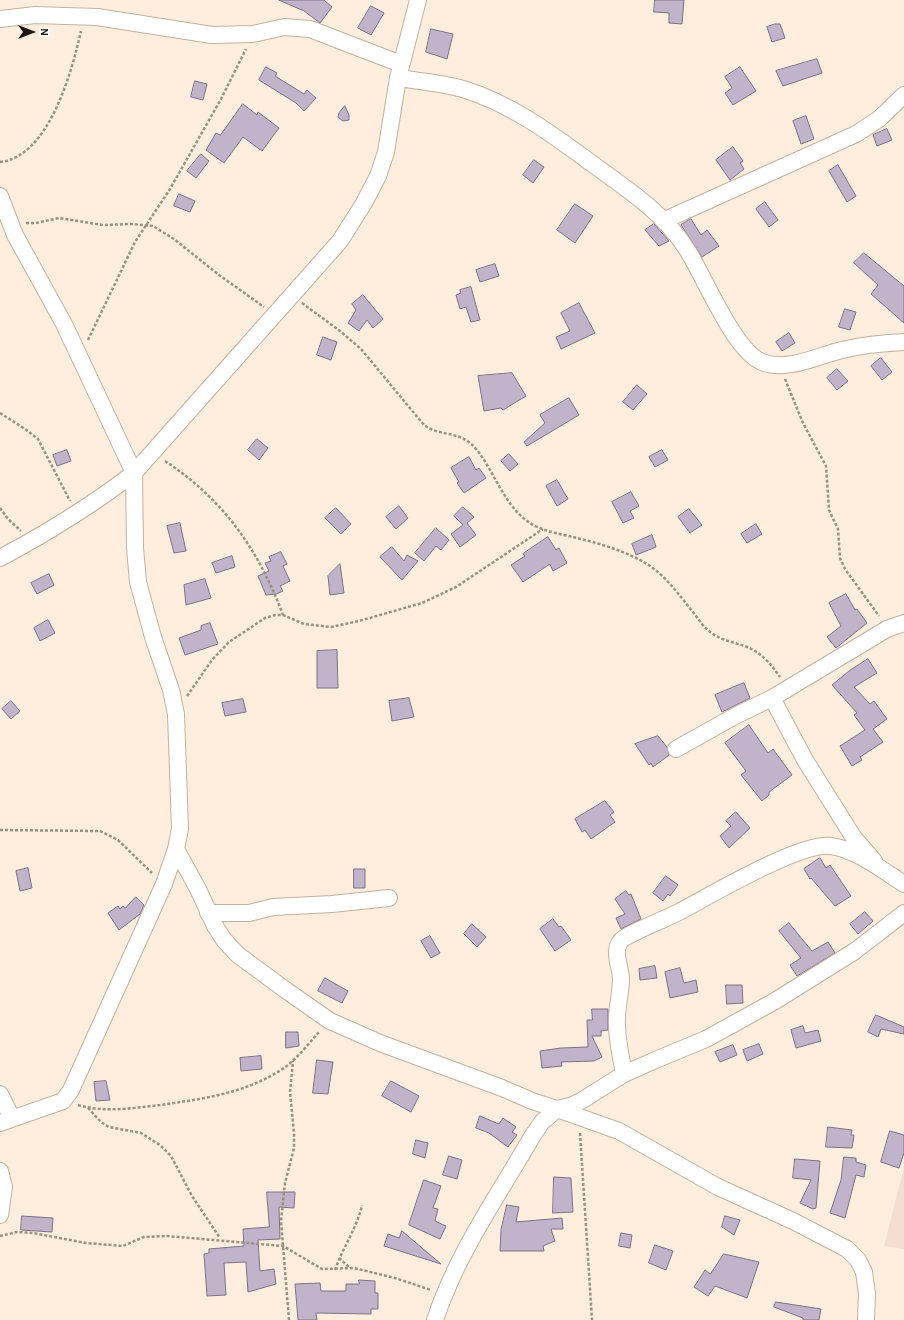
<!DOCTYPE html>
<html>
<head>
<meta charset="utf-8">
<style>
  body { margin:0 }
  #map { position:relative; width:904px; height:1320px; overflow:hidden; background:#fed; font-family:"Alegreya Sans",sans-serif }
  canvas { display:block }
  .north { position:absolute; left:12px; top:12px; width:40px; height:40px; -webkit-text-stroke:3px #fff; paint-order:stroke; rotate:90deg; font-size:11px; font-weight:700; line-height:16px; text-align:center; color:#1c150e }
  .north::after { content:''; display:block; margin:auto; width:14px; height:18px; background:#1c150e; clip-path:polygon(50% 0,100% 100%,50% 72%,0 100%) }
</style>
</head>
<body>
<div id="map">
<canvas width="904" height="1320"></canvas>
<div class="north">N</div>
</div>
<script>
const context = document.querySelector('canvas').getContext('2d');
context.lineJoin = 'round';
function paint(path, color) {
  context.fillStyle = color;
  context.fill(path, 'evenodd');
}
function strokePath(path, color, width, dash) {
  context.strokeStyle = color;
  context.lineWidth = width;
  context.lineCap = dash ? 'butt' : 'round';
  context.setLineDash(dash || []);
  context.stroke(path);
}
paint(new Path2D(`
  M904,1167V1249L884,1246Z`), '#f4ded2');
const building = new Path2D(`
  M279,0H324L332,7L320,23L304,11Z
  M655,0H684L682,24L669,23V13L654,12Z
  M371,6L384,13L371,35L358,28Z
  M775,24H780L785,38L772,42L767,27Z
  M431,29L453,34L447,59L426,52Z
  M817,59L822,73L783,86L776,71Z
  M266,67L277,73L275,76L304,94L307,90L316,98L304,111L296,103L259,80Z
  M740,67L756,91L733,105L725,93L732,88L725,77Z
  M195,81L207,84L203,100L191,97Z
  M243,104L257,115L258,112L279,128L262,151L243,137L224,163L206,150L216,133L220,135Z
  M345,106L349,115V120L343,121L338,117L339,113Z
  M806,116L814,139L801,144L793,121Z
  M887,129L892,140L877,146L873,135Z
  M733,147L743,161L740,163L744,169L730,180L716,160Z
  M201,154L209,161L196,178L187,171Z
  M534,160L544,167L533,183L523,175Z
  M838,165L856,196L847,202L829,171Z
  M179,194L195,201L190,212L174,206Z
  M765,202L778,220L769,227L756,209Z
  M575,204L593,216L575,243L557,230Z
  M691,219L701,235L707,230L719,246L702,257L681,225Z
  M654,224L669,241L659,246L645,230Z
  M864,253L904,286V323L871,294L878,285L854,263Z
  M495,264L499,276L480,282L476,270Z
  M471,287L480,320L471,322L466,307L460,309L456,295L461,293L460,290Z
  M363,295L383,319L373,328L367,320L359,331L348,323L356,310L352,304Z
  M579,303L595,333L561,349L556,337L570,331L561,313Z
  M845,309L856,312L850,330L839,327Z
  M789,333L795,343L782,351L776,342Z
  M323,337L337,342L331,360L317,355Z
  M881,358L892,372L882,380L871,366Z
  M837,369L848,381L837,390L827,378Z
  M512,373L526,396L503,410L501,408L484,411L478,376Z
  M637,385L647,394L633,410L623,402Z
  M569,398L579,415L527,446L524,442L545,423L540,415Z
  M257,439L268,448L259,460L248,450Z
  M67,450L71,461L57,466L53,455Z
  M662,450L668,460L655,467L649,457Z
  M509,454L518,464L510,471L501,461Z
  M469,457L476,470L479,468L486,478L464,493L457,483L459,482L451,468Z
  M557,480L568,499L557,506L546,486Z
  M631,492L639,506L630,511L634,518L623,523L612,502Z
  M399,506L408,518L396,529L386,517Z
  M463,507L474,517L467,523L476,535L460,547L451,534L463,525L454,516Z
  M336,508L351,524L341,534L325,518Z
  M689,509L702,525L690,533L678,517Z
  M180,523L186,551L174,553L167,526Z
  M756,524L762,534L747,543L741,534Z
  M436,528L449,540L441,550L436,546L424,561L415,553Z
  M652,535L656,547L636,555L632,544Z
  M548,537L556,550L559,548L567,563L553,571L550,564L523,582L511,565L525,556L523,554Z
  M392,547L404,561L407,555L418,561L402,580L380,557Z
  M281,552L287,564L283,566L290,581L280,586L283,591L276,594L266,595L258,576L269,571L265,563L271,561L269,557Z
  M232,556L235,567L216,573L212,563Z
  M340,564L344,593L330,595L328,576Z
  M49,574L54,585L37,594L31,583Z
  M205,579L211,598L186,605L184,585Z
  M846,594L855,610L857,609L867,623L836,648L827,637L841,626L829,603Z
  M48,620L55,633L40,641L34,628Z
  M210,623L218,644L185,655L179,638L201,630V626Z
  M337,650L338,688H317V651Z
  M868,659L877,673L854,687L870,704L874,701L887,719L873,729L883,742L860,757L862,760L852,766L840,746L865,730L854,715L857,713L832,685L849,671Z
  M744,683L750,698L722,712L715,695Z
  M409,698L414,717L392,721L389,701Z
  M243,699L246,712L225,716L222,703Z
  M11,701L20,711L11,719L2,709Z
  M749,725L768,753L773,749L792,775L769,792V795L762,801L741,775L746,771L725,743Z
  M658,736L667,747L669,755L653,767L651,763L649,765L635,744Z
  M605,801L614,812L610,815L615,822L591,839L585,830L582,832L575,819Z
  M736,812L750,828L729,848L720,836L731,826L726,821Z
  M820,858L826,868L830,865L851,896L835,906L811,878L810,879L804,869Z
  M28,868L32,888L20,891L16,871Z
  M354,869H365V888H354Z
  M666,876L678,885L670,896L668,894L663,901L653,893Z
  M626,891L629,895L631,894L641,919L621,929L616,918L625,914L615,899Z
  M136,897L144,905L140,914L119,930L108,913L118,906L120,909L123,906L125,908Z
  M865,912L873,921L858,934L850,924Z
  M553,919L559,927L561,926L571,940L555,951L540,929Z
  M789,923L812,951L828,942L835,953L797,976L790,965L801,958L779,931Z
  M472,924L486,937L477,947L464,934Z
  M430,936L440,953L431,958L421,941Z
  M655,966L657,978L640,980L639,969Z
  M680,968L684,983L696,980L698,992L670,998L665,972Z
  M325,978L348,991L342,1003L318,991Z
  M726,985H742L743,1003L727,1004Z
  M592,1009H608V1030L601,1031V1036H592L602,1057L594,1061L561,1062L562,1066L542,1068L540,1051L561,1048L588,1047L587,1020H592Z
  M876,1015L904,1027V1034L881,1029L878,1037L868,1032Z
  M803,1026L805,1033L818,1030L821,1041L796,1048L791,1030Z
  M286,1032H298L299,1046L286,1048Z
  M759,1044L763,1054L747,1061L743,1050Z
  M733,1045L737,1055L720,1062L715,1052Z
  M261,1056L262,1069L241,1071L240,1058Z
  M317,1060L333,1062L328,1094L313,1093Z
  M106,1081L110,1100L96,1101L94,1082Z
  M391,1081L419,1096L411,1112L382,1096Z
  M480,1116L499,1124L503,1118L516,1127L512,1132L517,1135L508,1147L489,1133L476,1128Z
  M828,1127L852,1130L851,1135H854L852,1148L826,1147Z
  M890,1131L904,1135V1153L899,1168L881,1162Z
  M416,1140L428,1143L425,1158L413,1154Z
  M449,1156L462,1160L457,1179L443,1175Z
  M844,1157L856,1158V1162L866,1165L864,1177L856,1175L845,1218L830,1213L841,1180Z
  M795,1159L820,1161L816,1208L813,1209L800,1203L811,1180L793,1178Z
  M554,1177L571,1178L573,1212L553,1213Z
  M424,1180L441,1186L433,1208L438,1209L435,1221L446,1226L440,1239L409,1225Z
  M267,1192H295L294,1208L279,1207L280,1239L258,1240L260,1271L274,1269L276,1284L248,1292L246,1262L224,1263L226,1295L207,1296L204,1254L209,1253V1249L244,1246L243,1229L269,1227Z
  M507,1205L519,1207L516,1222L562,1218L563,1229H551L555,1241L543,1246L544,1251H500L501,1230Z
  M22,1216L53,1218L52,1232L21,1230Z
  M725,1216L740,1220L734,1235L722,1227Z
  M402,1231L441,1264L384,1246L388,1234L399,1238Z
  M621,1233L632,1235L630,1248L619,1246Z
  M655,1245L673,1251L666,1270L649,1263Z
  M724,1254L759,1262L747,1298L715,1286L708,1296L694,1287L705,1270L710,1274Z
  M359,1280L375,1281V1293H378V1309H371V1314L316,1313L317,1320H298L295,1284L320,1283L321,1291H346V1284H359Z
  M776,1302L821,1309L819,1320H803V1318L774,1307Z`);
paint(building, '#c1b3ca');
strokePath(building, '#7d7186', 1);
const minor = new Path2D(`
  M0,19L35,15L97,17L212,35L253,34L284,27L310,29L401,64
  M398,78C419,81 442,83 463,89C513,104 557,138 598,168C630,191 664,214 686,248C704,275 733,350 762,362C787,372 817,356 842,350C862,345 883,343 904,342
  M0,196L15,235L64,324L134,473L135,548L138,582L153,637L171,690L176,714L180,829L176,849L164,884L71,1090L63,1101L0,1123
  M665,220L856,134L879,119L904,95
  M0,558C47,533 91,506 134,473L340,241L364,203L378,176L386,152L398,78L418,0
  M772,698L805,760L854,838L874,861
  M676,749L735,716L772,698L887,629L904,623
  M176,849L198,889L215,926L224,940L238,955L287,991L330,1021L380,1043L502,1088L532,1101L557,1109L570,1106L581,1101L624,1074L653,1061L706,1039L775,1001L855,951L904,913
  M208,913H249L273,907L332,904L389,898
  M624,1074C621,1056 616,1038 617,1019C617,1006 621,992 621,979C621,966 610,948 624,938C641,928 661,921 679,912C709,896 800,842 831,846C855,849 884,871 904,884
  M0,1094L12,1118
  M0,1171L4,1187L0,1215
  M435,1320C457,1253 498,1196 533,1135L542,1122L557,1109L619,1131L718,1187L793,1221L847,1249L858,1260L864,1272L867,1294L866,1320`);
strokePath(minor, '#c5b09d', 18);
strokePath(new Path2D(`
  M0,162C49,157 72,71 81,31
  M26,223H36L59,218L103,225L131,224L153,226L174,239L219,275L264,307
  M302,303L340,331L361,349L424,425C442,438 460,429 477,450C495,473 505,507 530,523C542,531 560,534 573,537C598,543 626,551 647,564C666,576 679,595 693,612C699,620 705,629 713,634C726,643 743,643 755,651C766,658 773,667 780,677
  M88,340L135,242L170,189L221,99L246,49
  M785,379L803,423L826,466L829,510L838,529L840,558L845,569L879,616
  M0,413L25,429L38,439L70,501
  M165,461C224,500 258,549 283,615
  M0,508L8,519L21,531
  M187,696L212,660L229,642L265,618L275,615H283L304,624L331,627L359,621L422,603L456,587L543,529
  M0,830L100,831L118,840L152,873
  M78,1105C105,1113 133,1108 160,1105C203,1099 247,1093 284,1068C298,1058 309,1043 320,1031
  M88,1108L101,1122L109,1127L141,1133L160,1145L171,1156L192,1196L220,1238
  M580,1133L592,1320
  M0,1236L17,1232L33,1233L86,1243L123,1246L144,1237L167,1236L283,1246L322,1269L354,1268L395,1278L431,1290
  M339,1258L350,1268
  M335,1270C343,1247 357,1228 362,1205
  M289,1320L281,1221L285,1183L294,1148V1133L290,1092L293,1061`), '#9d9083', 2.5, [3, 2]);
strokePath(minor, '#fff', 16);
</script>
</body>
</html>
